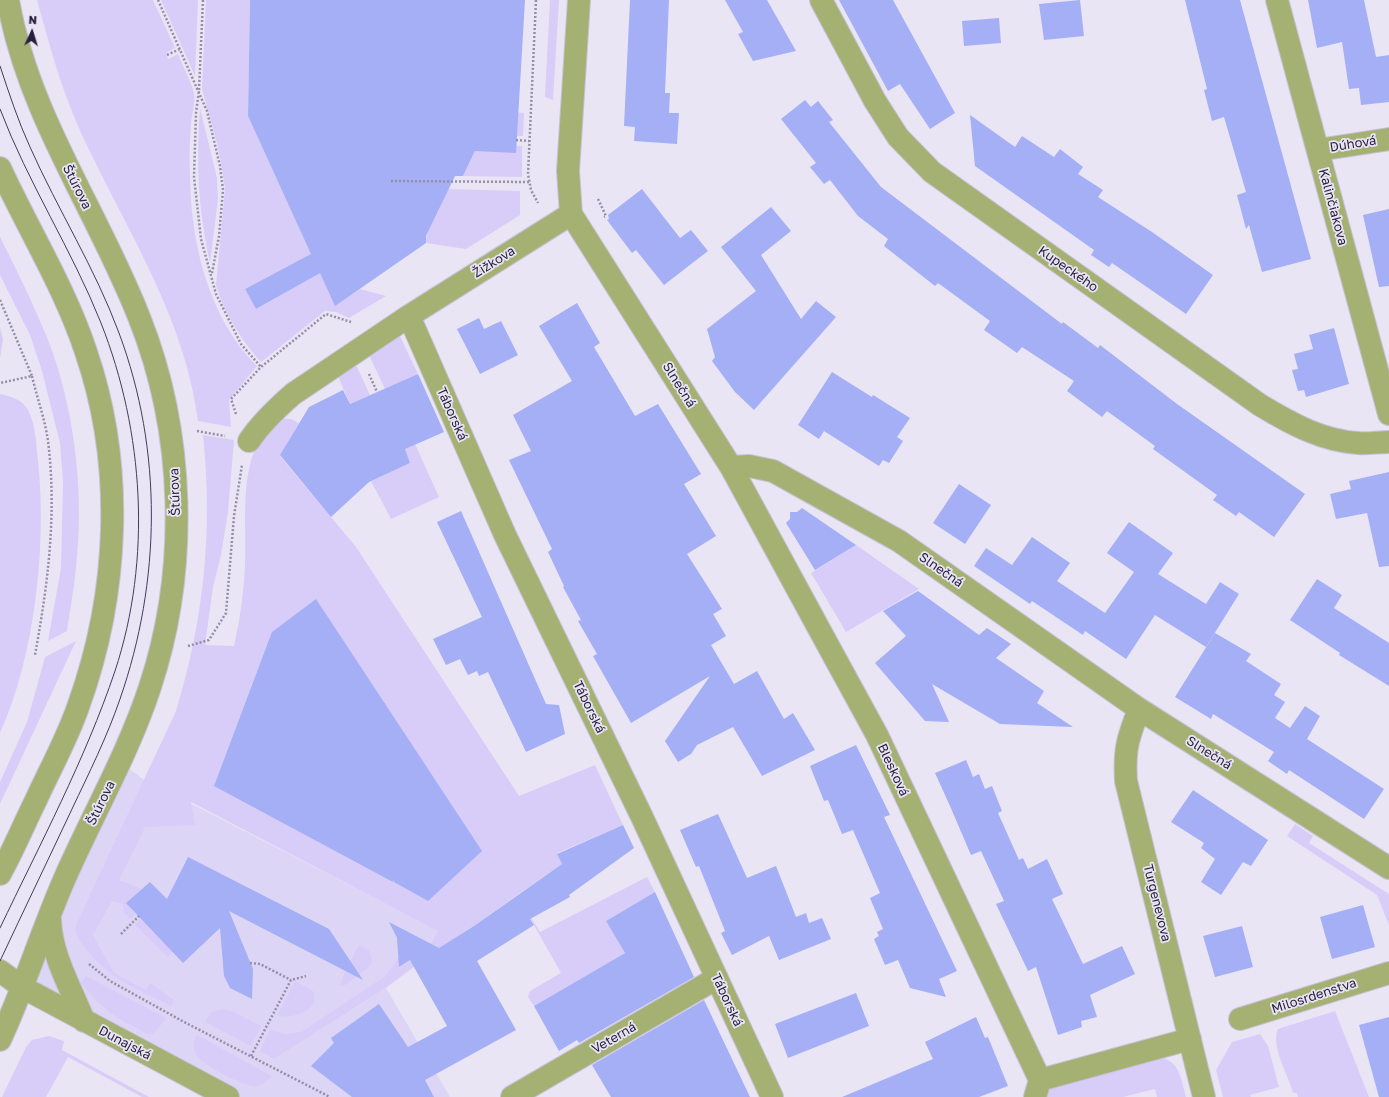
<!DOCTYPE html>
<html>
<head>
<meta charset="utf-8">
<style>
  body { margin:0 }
  #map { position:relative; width:1389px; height:1097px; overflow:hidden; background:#e9e5f5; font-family:"Golos Text",sans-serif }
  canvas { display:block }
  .north { position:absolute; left:12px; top:12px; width:40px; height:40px; -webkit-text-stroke:3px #e9e5f5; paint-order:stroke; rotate:4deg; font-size:11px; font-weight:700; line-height:16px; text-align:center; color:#271e3b }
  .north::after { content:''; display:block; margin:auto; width:14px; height:18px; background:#271e3b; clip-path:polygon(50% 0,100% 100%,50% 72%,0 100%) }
</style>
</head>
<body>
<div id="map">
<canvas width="1389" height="1097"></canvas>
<div class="north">N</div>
</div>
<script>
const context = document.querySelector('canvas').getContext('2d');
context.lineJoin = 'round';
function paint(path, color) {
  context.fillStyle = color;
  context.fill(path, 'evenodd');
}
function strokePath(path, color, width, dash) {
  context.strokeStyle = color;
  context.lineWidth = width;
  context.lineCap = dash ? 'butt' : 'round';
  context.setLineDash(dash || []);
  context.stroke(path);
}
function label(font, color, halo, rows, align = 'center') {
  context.font = font + ' "Golos Text",sans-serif';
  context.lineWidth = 3.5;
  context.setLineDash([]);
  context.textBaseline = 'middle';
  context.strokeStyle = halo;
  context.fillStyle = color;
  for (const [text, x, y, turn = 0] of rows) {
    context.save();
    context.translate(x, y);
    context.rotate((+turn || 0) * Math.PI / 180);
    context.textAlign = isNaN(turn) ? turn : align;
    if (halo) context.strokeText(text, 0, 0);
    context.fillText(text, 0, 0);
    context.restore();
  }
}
paint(new Path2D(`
  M120,762L143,779L453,938L386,988L450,1097H238L22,987Z`), '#ddd5f6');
paint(new Path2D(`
  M37,0H153L175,48L166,53L168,59L178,54C183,67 191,80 194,94C195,103 192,115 191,124C190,140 189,157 190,173C190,240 208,318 257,366L229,400L231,427L198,421C184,312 122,224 78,126C60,85 49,43 37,0Z
  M161,0H198L195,76Z
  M206,0H250L248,116L335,305L360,289L386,296L349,318L336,312L325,311L261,362C242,341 224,313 216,285L225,188L218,147L202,89ZM275,273L286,292L256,309L245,289Z
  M550,0H559L553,100L545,97Z
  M200,108L217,178L218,199L210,263C198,208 196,163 200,108Z
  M489,110L524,113L523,136H516V153V146H522V177L463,176L482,137Z
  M444,189L520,191V215L466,249L426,243C426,225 445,209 444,189Z
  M0,237C19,275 38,313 53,353C76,421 84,497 76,568C74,589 70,610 67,631L48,641L61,568L63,481L60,443L42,371L30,335L0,275Z
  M0,327L3,339L0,359Z
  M397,330L418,374L385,389L368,353Z
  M353,364L357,367L370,395L350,404L337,374Z
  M0,394C10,396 23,400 28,410C36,425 36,444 38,461C47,544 35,656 0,733Z
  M277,418L291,419L299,423L280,456L356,547L519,796L595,765L623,825L557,853L562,864L517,895L540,932L647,877L655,892L606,921L625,953L534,1006L528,997L530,991L561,973L517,895L474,926L429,955L385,988L274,1059L260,1051L270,1030L285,1034L301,1032L384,977L394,965L397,958H399V964L402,966L431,947V944L438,931L191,802L195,825L145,827L119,880L142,889L127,903L136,913L131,919L124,913L123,904L112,901L93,935L114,973L146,990L150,983L174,1000L171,1006C152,996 131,988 113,975C102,968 71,938 76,925L176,711C204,619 213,531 203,435L234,440L228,512L221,555L213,587L205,645L234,646C240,619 244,592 245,564C247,522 239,475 261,437C265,430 272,424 277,418Z
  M415,444L439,497L391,519L371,481L410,463L405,449Z
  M856,545L919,589L846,632L811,573Z
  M76,641L0,804V782L27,722L45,657Z
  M1295,824L1313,836L1309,843L1389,894V925L1377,895L1287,836Z
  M141,918L172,951L168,957L135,925Z
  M359,945L369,950C376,967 367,968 356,977C351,981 346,986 340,986L345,971Z
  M86,976L166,1018L154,1034H148C118,1020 102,1009 81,983Z
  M295,981L313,991C322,1011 291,1019 277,1016Z
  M223,1009L234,1012L261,1026L251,1046L205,1022L211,1012Z
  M1335,1011L1369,1097H1298L1297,1093H1293C1289,1076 1270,1046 1278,1029Z
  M1260,1034L1268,1046L1279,1087L1250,1095L1251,1097H1223L1216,1070L1232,1042Z
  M197,1035L272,1076C268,1080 263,1085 257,1086C246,1088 207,1067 199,1058C193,1052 192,1042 197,1035Z
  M49,1036L64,1041L62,1050L149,1097H142L68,1057L46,1097H2L26,1047L32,1040Z
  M1158,1057C1180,1060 1181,1079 1186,1097H1157L1155,1089L1123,1097H1043L1052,1088Z`), '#d8cdf9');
paint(new Path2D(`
  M250,0H525L516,153L475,151L463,176H455L426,236V243L335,306L320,273L256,309L245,289L311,254L248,116Z
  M630,0H669L665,93H670L669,113H679L677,144L634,141L635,127L624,126Z
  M725,0H767L796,51L753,61L738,34L743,32Z
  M839,0H893L955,113L930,129L900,84L888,91Z
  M1080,0L1084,36L1044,40L1039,4Z
  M1185,0H1240L1311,259L1262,272L1249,225L1246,229L1237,195L1246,192L1224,117L1212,121L1204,90L1207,89Z
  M1308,0H1364L1376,57L1389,55V102L1361,105L1359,88L1349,89L1342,42L1317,48Z
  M999,18L1001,43L964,46L962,21Z
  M805,100L811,107L818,101L833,120L829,122L881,187L1062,324L1063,322L1098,348L1100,345L1177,404L1305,494L1274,537L1239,512L1236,516L1213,500L1217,495L1153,449L1155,446L1107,411L1102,417L1067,391L1074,381L1022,347L1017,353L984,330L990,321L938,283L935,286L884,246L888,239L858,216L830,180L824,184L810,167L816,163L781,119Z
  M970,115L1015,147L1022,136L1054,157L1060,149L1083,167L1078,174L1103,190L1098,197L1152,232L1213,275L1186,314L1112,263L1109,267L1091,255L1094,250L975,166Z
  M642,189L680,238L691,230L708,251L664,285L636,250L632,253L607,220L609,219L608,215Z
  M771,207L791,231L761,255L801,319L816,301L836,317L754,410L735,392L712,361L715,357L707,329L756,291L721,247Z
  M1389,209V286L1379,287L1363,215Z
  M577,303L600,343L594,347L635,416L658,404L701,474L684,484L716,536L687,554L722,609L713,614L726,636L711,645L734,684L757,671L784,719L793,713L815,750L762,776L733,727L697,745L691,754L678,762L665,741L710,676L631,723L593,656L597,654L578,621L581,620L563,587L564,586L548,552L552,549L509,460L531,451L513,415L572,381L539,326Z
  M479,318L484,329L501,321L518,355L480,374L457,329Z
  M1334,328L1349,384L1306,397L1304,390L1298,391L1292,370L1298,369L1294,354L1313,349L1309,335Z
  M832,372L872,397L873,395L910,418L897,437L903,441L889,463L883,460L879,466L824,431L819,439L798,425Z
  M418,374L444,432L405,449L410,463L369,482L331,517L280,455L309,407L343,390L350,404Z
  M1389,472V566L1379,567L1367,513L1336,519L1330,494L1351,489L1349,481Z
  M959,484L991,505L965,544L933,523Z
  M802,508L856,545L815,570L786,523L790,519V512H797Z
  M461,511L546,704L559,705L565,734L526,752L488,672L479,676L477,671L468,675L460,659L446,665L433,639L482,617L437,522Z
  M1129,522L1173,553L1158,574L1206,604L1220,582L1239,594L1206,647L1155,615L1126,659L1085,631L1083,635L1032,601L1030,604L974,566L986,548L1012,565L1032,537L1070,563L1057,581L1105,613L1134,572L1107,553Z
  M1317,579L1342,595L1334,608L1389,643V686L1339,655L1340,653L1290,620Z
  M918,591L979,635L987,628L1011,644L996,658L1044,691L1037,703L1073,727L1000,724L932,684L949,722L925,721L875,663L906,636L883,611Z
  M316,599L482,851L428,901L394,882V880L393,882L214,786L272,632Z
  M1215,633L1251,654L1246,661L1281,684L1274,695L1285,702L1275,718L1290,728L1305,706L1320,716L1307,739L1384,789L1364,819L1289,770L1287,774L1268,761L1274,752L1213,714L1211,719L1175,697Z
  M856,745L890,815L884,817L957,971L939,979L946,997L910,988L898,960L885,965L874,939L879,936L877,932L883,929L870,898L880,893L853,830L842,834L828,800L824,801L810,766Z
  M966,760L973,777L979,774L985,789L992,786L1002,811L998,813L1019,860L1023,858L1028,869L1047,859L1063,894L1052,899L1083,964L1122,946L1135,974L1090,995L1097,1017L1081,1021L1082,1027L1058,1035L1036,967L1028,971L996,904L1004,901L981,851L971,855L950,806L935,773Z
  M1193,790L1268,840L1251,866L1243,862L1221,895L1201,882L1215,859L1201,848L1204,843L1171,822Z
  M718,814L747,878L776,866L796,917L806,913L809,923L822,918L831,939L779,960L769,936L732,955L721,933L725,931L699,866L696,867L680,830Z
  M623,825L634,848L569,895L570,897L530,919L534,925L477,961L516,1030L425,1080L434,1097H352L311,1066L334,1043L331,1038L379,1004L408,1047L447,1026L410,960L399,967L397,938L389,922L439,948L474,926L562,864L557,854Z
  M188,857L329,929L363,980L229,911L253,969L252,999L230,988L224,976L220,928L183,963L126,903L150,882L167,899Z
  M655,892L694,977L579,1043L577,1040L559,1051L534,1006L625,953L606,921Z
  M1363,905L1375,947L1332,959L1320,917Z
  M1242,926L1253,967L1215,977L1203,936Z
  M856,993L869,1026L788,1058L775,1024Z
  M704,1000L750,1097H611L592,1065Z
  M976,1017L985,1038L988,1037L1008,1086L979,1097H842L933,1059L925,1042Z
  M1389,1017V1097H1379L1359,1025Z`), '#a4aff5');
const minor = new Path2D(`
  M579,0L568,171L571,214L731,467L830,649L877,735L1040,1080
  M821,0L875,101L898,137L932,172L1260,405C1290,423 1322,441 1358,443C1368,444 1379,442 1389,442
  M1277,0L1389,414
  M1318,150L1389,139
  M0,168C28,229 65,288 86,352C125,466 119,594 78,707C67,739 50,769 36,800C24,824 13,851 0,874
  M409,316L505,535L642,817L772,1097
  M249,441C261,423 277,408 293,394L409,316L571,214
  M731,467L749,466L773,471L899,541L1139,709L1389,868
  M1139,709C1128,738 1124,749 1126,781L1204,1097
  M50,919C51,955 71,988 84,1021
  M0,971L22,987L228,1097
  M1240,1019L1389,973
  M0,1040C24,988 41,933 64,880C92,816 128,754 150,687C189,569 185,432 139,317C97,210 28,115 8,0
  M1040,1080L1190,1039
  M512,1097L717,978
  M1035,1097L1040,1080`);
strokePath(minor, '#c6c1d4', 24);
strokePath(new Path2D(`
  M158,0L207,111L220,166L223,190L219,236L212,273
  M203,0L199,90L196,113L194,177L201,239L216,294L241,344L261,367
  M536,0L528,174L531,190L538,203
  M167,55L180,49
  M516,140L529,141
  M391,181L529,182
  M598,199L606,216L604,217
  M0,300L32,376L0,383
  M369,374L377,392
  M32,376C37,398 45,419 48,441C57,513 48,584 35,655
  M236,414L231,399L261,367L326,314L351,322
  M197,431L225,436
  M188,646L209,640L226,613L234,516L242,465
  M121,934L139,916
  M250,963L260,964L291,980
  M89,964L110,981L184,1022L330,1097
  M251,1056L291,980L306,976`), '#948ea4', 2.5, [2, 2]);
strokePath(minor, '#a5b173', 22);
strokePath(new Path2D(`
  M0,66C9,93 18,121 30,147C58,210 95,268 119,333C163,451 161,581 120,699C107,737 89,773 72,809C48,860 24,910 0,961
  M0,109C28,183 72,250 101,323C144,432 152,559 115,671C85,760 40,844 0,928`), '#433b56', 1);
label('13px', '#271e3b', '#e9e5f5', [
  ["Dúhová",1353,144,-9],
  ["Štúrova",77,187,63],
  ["Kalinčiakova",1333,207,75],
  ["Žižkova",494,262,-32],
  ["Kupeckého",1068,269,35],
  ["Slnečná",679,385,58],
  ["Táborská",452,414,66],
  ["Štúrova",175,492,-92],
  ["Slnečná",941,570,35],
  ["Táborská",589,707,64],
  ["Slnečná",1209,753,32],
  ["Blesková",893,770,65],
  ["Štúrova",101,803,-64],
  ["Turgenevova",1157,903,76],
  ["Milosrdenstva",1314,996,-18],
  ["Táborská",727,1000,65],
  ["Veterná",614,1038,-30],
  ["Dunajská",125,1043,28]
]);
</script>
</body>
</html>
